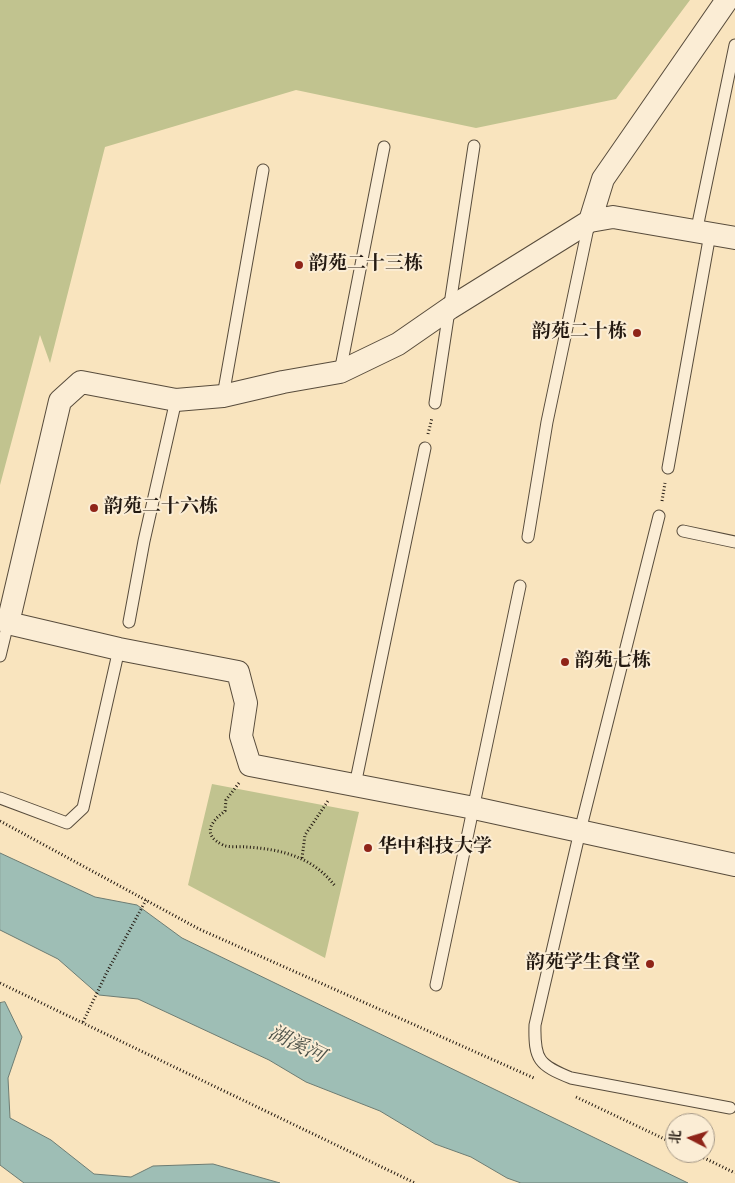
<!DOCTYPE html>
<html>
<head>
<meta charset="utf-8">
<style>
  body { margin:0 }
  #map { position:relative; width:735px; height:1183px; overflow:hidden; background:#f9e4be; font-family:"IM FELL English","Noto Serif SC",serif }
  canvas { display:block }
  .north { position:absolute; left:665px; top:1113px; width:50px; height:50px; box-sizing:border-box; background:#fbedd5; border:1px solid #a59887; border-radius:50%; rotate:275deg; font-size:14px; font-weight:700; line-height:20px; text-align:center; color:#231911 }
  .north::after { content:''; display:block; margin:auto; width:18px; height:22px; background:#8f2418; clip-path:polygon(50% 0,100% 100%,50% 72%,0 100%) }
</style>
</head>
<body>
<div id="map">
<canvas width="735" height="1183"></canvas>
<div class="north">北</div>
</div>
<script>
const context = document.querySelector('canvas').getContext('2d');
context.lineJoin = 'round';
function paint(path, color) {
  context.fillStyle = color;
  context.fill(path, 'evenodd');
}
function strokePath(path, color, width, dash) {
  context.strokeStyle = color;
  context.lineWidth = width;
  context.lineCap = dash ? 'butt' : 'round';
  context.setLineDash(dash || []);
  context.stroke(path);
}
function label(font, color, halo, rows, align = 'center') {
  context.font = font + ' "IM FELL English","Noto Serif SC",serif';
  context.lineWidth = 4;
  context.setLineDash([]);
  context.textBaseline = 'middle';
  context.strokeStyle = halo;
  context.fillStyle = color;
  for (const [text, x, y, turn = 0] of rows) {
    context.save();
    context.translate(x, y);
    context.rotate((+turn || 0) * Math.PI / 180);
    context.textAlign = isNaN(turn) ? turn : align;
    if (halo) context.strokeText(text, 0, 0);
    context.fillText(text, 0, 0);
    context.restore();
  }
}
paint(new Path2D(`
  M0,0H690L616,99L476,128L296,90L105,147L50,363L40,335L0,485Z
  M212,784L359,812L325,958L188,885Z`), '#c1c38f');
const water = new Path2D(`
  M0,853L95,897L137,905L182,938L688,1183H521L507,1178L471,1157L435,1144L380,1111L306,1082L269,1060L138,999L99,995L58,959L0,930Z
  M5,1002L22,1037L8,1078L10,1118L51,1140L94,1174L131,1177L153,1166L213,1164L280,1183H24L0,1165V1003Z`);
paint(water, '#9ebeb5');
strokePath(water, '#6d7c73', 1);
const service = new Path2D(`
  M696,233L735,45
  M340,372L384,147
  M223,396L263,170
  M435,403L474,146
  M668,468L710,234
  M659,516L580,831L535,1025C534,1060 539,1065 571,1078L730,1108
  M683,531L735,542
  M528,537L547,422L589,223
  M129,622L144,541L176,400
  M0,656L8,623
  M355,785L425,448
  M0,798L67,823L83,808L119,649
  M436,985L520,586`);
const minor = new Path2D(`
  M590,221L603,179L727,0
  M735,238L613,217L590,221L450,308L398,344L340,372L283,382L223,396L176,400L81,382L60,401L8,623L119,649L238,672L246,703L241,736L250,765L474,808L735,865`);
strokePath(service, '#584c3c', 13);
strokePath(minor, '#584c3c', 24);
strokePath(new Path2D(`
  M428,434L432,418
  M662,501L665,483
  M239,783L226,800L225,811C210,822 202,835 223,845C229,848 239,846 246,847C281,849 313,857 335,886
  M0,821L199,929L534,1078
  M302,858L305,835L328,801
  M0,983L415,1183
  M83,1022L107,972L146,900
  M576,1097L675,1144
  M694,1153L735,1173`), '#231911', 3, [1, 2.5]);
strokePath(service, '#fbedd5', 11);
strokePath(minor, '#fbedd5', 22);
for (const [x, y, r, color] of [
  [299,265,5,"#8f2418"],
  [637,333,5,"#8f2418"],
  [94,508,5,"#8f2418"],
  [565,662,5,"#8f2418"],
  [368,848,5,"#8f2418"],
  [650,964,5,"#8f2418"]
]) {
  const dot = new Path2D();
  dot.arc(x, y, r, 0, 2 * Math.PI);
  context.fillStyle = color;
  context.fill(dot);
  strokePath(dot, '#fbedd5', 2);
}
label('bold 19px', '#231911', '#fbedd5', [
  ["韵苑二十三栋",309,265],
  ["韵苑二十栋",627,333,"right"],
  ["韵苑二十六栋",104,508],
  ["韵苑七栋",575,662],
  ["华中科技大学",378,848],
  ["韵苑学生食堂",640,964,"right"]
], 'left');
label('italic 20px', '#4e534a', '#fbedd5', [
  ["湖溪河",296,1046,26]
]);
</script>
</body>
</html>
